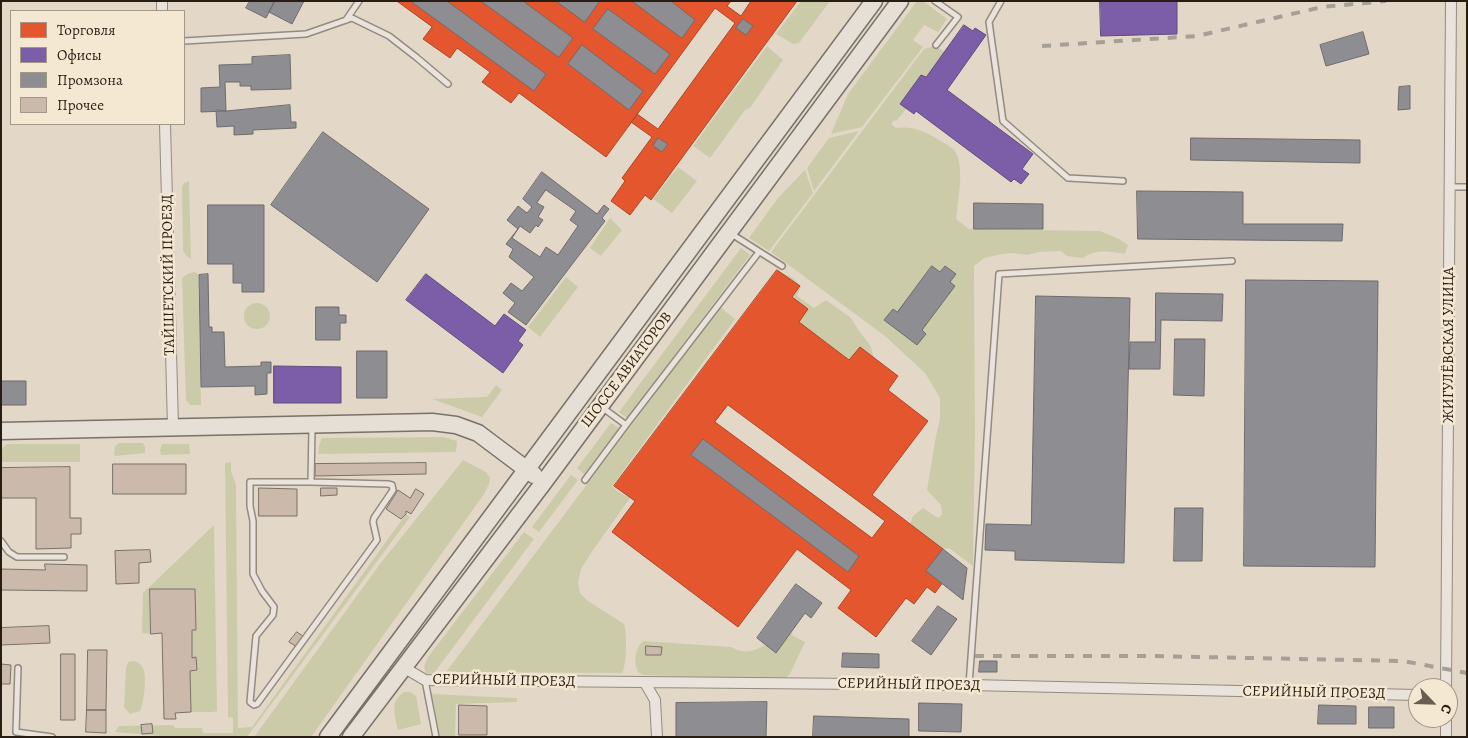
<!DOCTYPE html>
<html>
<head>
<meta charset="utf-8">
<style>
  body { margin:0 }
  #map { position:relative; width:1468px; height:738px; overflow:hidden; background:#e3d8c7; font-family:Alegreya,serif }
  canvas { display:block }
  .frame { position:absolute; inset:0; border:2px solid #281d13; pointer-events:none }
  .legend { position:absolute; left:10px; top:10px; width:175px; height:115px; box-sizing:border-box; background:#f5e8d3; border:1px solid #a39786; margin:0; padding:6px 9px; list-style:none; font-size:15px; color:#281d13 }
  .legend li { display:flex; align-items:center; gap:10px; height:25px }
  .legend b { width:25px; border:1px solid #a39786 }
  .north { position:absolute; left:1408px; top:678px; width:50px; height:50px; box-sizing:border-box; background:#f5e8d3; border:1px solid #a39786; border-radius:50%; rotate:114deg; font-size:14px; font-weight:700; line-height:20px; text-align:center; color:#281d13 }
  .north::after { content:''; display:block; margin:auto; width:18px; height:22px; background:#695e52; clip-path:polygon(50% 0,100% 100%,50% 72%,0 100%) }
</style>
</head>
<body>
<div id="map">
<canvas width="1468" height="738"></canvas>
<div class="frame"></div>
<ul class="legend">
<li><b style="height:14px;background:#e4572e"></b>Торговля</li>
<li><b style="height:14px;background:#7b5ea7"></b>Офисы</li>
<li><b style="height:14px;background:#8d8d92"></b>Промзона</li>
<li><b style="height:14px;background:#cbb9ac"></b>Прочее</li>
</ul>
<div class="north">С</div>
</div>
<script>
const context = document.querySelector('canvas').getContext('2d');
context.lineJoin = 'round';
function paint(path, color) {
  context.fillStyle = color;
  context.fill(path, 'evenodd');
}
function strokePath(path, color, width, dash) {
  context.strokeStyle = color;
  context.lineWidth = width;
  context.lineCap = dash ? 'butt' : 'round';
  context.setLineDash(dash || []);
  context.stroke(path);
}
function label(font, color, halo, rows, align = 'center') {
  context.font = font + ' Alegreya,serif';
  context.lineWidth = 5;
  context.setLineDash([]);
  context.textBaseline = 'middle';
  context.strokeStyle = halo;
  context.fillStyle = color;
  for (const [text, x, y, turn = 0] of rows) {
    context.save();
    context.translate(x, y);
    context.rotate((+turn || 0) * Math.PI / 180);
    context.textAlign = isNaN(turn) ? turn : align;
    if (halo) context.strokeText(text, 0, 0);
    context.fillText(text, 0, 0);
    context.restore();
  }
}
paint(new Path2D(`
  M801,1H830L799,43L793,44L776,34Z
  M917,1H923L947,19L938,32L924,25L913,40L923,47L862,127L831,134L848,94Z
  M767,46L783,60L750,108L745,110L710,158L693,146Z
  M936,46L945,52L926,77L921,75L900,104L907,108L897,120L893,121L891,124L896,128C912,126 922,130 936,138C941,142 949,145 953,149C966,162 958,201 956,219L969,229L1100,231L1119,239L1128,245L1125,254C1110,251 1095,249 1083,258L1067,256L1061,251L1039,252L1027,255L1012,253L1002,254L984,258L974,266L975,431L973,566L949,548L943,549L910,524L913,516L923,508L938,518L942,515L941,505L927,490L935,441L940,419V398L925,373L885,336L771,252L924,49Z
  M859,131L814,191L807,168L829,138Z
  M678,167L697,181L672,213L653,199Z
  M805,170L813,193L769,251L749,238L778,198Z
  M189,181L191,259L186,256L183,250L182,187L184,183Z
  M610,218L622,230L601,256L590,248Z
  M741,248L750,255L627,418L619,412Z
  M776,270L793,278L801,286L797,296L814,308L826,300L851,318L859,331L870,345L874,357L860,347L849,360L799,322L792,297L800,286Z
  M195,272L198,274L201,405H190L186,400L182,278L189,273Z
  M566,277L578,287L540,337L528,327Z
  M244 316a13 13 0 1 1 26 0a13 13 0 1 1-26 0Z
  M720,307L735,319L612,486L617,491L630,498L593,550L581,569L578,583L580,593L588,601L624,624C627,634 627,665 622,673L446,672Z
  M496,385L502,390L482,417L432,399L487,397Z
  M611,423L619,428L584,474L577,468Z
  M444,437L457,441L456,452L318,454L319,446L322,438Z
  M119,443H143L145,447V453L115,456L114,454L115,446Z
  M7,444H80V462H1V449Z
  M162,444H189L190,454L161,455L160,450Z
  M463,460L486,472L490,478L489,484L484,494L311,737H254L380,564Z
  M231,462V471L236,485L238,728L252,727L406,514L410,517L247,737H173L115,732L119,726L173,725L175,728H202L203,733H233V718L228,717L225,463Z
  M571,475L578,480L539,532L532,527Z
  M214,525L217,711L213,712H191L190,671L197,670L196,658H192V630L196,629L195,589H150L151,634L142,633L143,593Z
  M524,532L534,539L434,673L426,674L424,667L428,657Z
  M791,632L793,636L805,642L790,674L784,679L643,675L638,672C633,663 635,648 643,641L731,647C746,655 752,651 766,645L776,652Z
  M134,661C138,662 141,664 143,668C147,676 144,704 140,711L130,714L124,707L126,668L128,662Z
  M404,692H410L416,696L421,724L398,730C395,715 389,702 404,692Z
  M432,694L517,698V702L456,704L455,737H440Z`), '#cbcba9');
const shops = new Path2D(`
  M397,1H731L727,6L741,16L751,1H797L651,200L645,195L630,215L611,201L625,181L622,178L652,137L631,122L637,114L658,129L735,23L715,8L606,157L519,93L511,103L482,82L490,72L457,48L450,58L423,39L432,27Z
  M777,270L800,286L792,297L808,309L799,322L849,360L860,347L898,376L888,390L928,421L872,495L943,549L926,571L943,582L935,593L927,587L914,604L906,598L876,637L838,608L851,590L797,549L738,627L612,532L635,501L614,486Z
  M728,405L885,521L872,538L715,422Z`);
paint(shops, '#e4572e');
strokePath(shops, '#ac4626', 1);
const offices = new Path2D(`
  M1100,1H1177V34L1101,36Z
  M964,25L973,31L975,28L986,35L947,90L1033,154L1022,169L1029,174L1021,184L1014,179L1011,182L916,111L914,114L900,104L921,75L926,77Z
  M426,274L495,326L504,314L526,330L518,341L523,345L503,373L406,300Z
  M274,366L341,367V403H274Z`);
paint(offices, '#7b5ea7');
strokePath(offices, '#624a7b', 1);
const industry = new Path2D(`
  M250,1H275L266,18L246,8Z
  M275,1H304L292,24L269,12Z
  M414,1H447L546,74L534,91L413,3Z
  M481,1H523L573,38L559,57Z
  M556,1H597L599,2L585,22Z
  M632,1H671L695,20L682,38Z
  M608,9L670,54L655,74L593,29Z
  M743,19L753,26L746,35L736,28Z
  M1363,32L1369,54L1326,66L1320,45Z
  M582,45L643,91L629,110L568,64Z
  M290,55L291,89L251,90V86H240V82H225L226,111L201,112V88L220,87L219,65L252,64V57Z
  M1410,86V109L1398,110L1399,87Z
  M290,105L291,122H296V128L253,130V134L234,135V126L217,127L216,110L226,111Z
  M323,132L429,209L377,282L271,205Z
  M658,138L668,144L662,152L653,146Z
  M1191,138L1360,140V163L1191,160Z
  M542,172L597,214L604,205L609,209L602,218L605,221L526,325L508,312L515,303L503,293L511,283L522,291L534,277L509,257L513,249L506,244L518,229L507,220L518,206L527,213L532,207L523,199Z
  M546,190L576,211L570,220L578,226L558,255L546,247L540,257L512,238L520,226L530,233L536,225L538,227L543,220L538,217L544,207L537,203Z
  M1137,191L1243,192V224H1343L1342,241L1138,239Z
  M974,203L1043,204V229H974Z
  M208,205H264V292H242V283H233V264H208Z
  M932,266L940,272L945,266L956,274L950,282L955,286L922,330L926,334L917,345L884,320L893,309L897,312Z
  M208,274L209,327H212V332H224L225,367L261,366V362H271V373H267V394L255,395V386L201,387L199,275Z
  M1246,280L1378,281L1375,567L1244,566Z
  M1156,293L1223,294L1222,321L1161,320L1160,369H1129L1130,342H1155Z
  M1036,296L1130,298L1124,563L1015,560V551L985,550L986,524L1031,525Z
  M316,307H339V315H346V323H340V340H316Z
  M1175,339H1205L1204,396L1174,395Z
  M357,351H387V398H357Z
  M1,381H26V405H1Z
  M703,439L859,556L848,572L691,455Z
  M1175,508H1203L1202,561H1174Z
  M943,549L967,568L963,600L926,571Z
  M796,584L822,603L811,618L805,613L776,653L757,638Z
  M938,606L957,619L931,655L912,641Z
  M843,653L879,654V668L842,667Z
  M980,661H997V672H979Z
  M767,702L766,737H676V703Z
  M919,703L962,704L961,732L919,731Z
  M1319,705L1356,706V724H1318Z
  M1369,707H1394V728H1369Z
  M814,716L909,719V737H813Z`);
paint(industry, '#8d8d92');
strokePath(industry, '#6f6b6c', 1);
const building = new Path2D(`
  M426,463V474L315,476V464Z
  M113,464H186V494H113Z
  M70,467V518H81V534H71V548L36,549V498H1V468Z
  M259,488L297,489V516H259Z
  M321,488H337V495L321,496Z
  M416,489L424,494L411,514L406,511V514L401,519L386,509L398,490L410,498Z
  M150,550L151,562L139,563V583L116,584L115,551Z
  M45,564L87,565V591L1,590V569L45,570Z
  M150,589H195L196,630H192V658L196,657L197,670L190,671L191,712L175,713L176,719H164L162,633L151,634Z
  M49,626L50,643L1,645V628Z
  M297,632L304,637L297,647L289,642Z
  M646,646L662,647L661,655H646Z
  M88,650H107L106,710H87Z
  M61,654H75V720H61Z
  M1,664L11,665L10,684H1Z
  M459,705L487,706V735H459Z
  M87,710H106V733L86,732Z
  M152,724L153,733L142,734L141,725Z`);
paint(building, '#cbb9ac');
strokePath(building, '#787168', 1);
const lane = new Path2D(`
  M935,1L958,17L936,45
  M1001,1L989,22L1003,121L1068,178L1123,181
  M346,20L359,1
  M184,41L306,34L352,18L389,36L416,57L448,84
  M1450,187H1467
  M730,233L782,266
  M603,408L626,425L759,252
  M585,480L626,425
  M311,482H250V506L253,521V574L262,591L274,607L273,615L256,636L250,702L254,705L257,704L377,540L373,522L374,518L393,490L392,485L388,484L311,482L312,427
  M1,541L9,552L17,557H64
  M18,668L16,732L52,737
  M425,680L436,737
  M969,685L999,274L1232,261`);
const street = new Path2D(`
  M162,1V11
  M165,124L173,427
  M403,667L425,680L969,685L1418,695
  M645,683L655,700L657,737
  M1446,688L1451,1
  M1446,737V718`);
const primary = new Path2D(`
  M1,431L432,422L456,425L478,433L534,475
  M328,737L874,1
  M351,737L544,482L900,1`);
strokePath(lane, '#938b80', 8);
strokePath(street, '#938b80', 12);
strokePath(primary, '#787168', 19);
strokePath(lane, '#e9e3db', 5);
strokePath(street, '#e9e3db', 10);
strokePath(primary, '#e5dfd5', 16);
strokePath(new Path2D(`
  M1042,46L1197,36L1322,7L1386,1
  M975,656H1149L1403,661L1467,673`), '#a59f97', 4, [9, 9]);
label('15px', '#281d13', '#f5e8d3', [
  ["ТАЙШЕТСКИЙ ПРОЕЗД",169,275,-91],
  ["ЖИГУЛЁВСКАЯ УЛИЦА",1449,345,-90],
  ["ШОССЕ АВИАТОРОВ",627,370,-53],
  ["СЕРИЙНЫЙ ПРОЕЗД",504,681,1],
  ["СЕРИЙНЫЙ ПРОЕЗД",909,685,1],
  ["СЕРИЙНЫЙ ПРОЕЗД",1314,693,1]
]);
</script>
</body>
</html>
